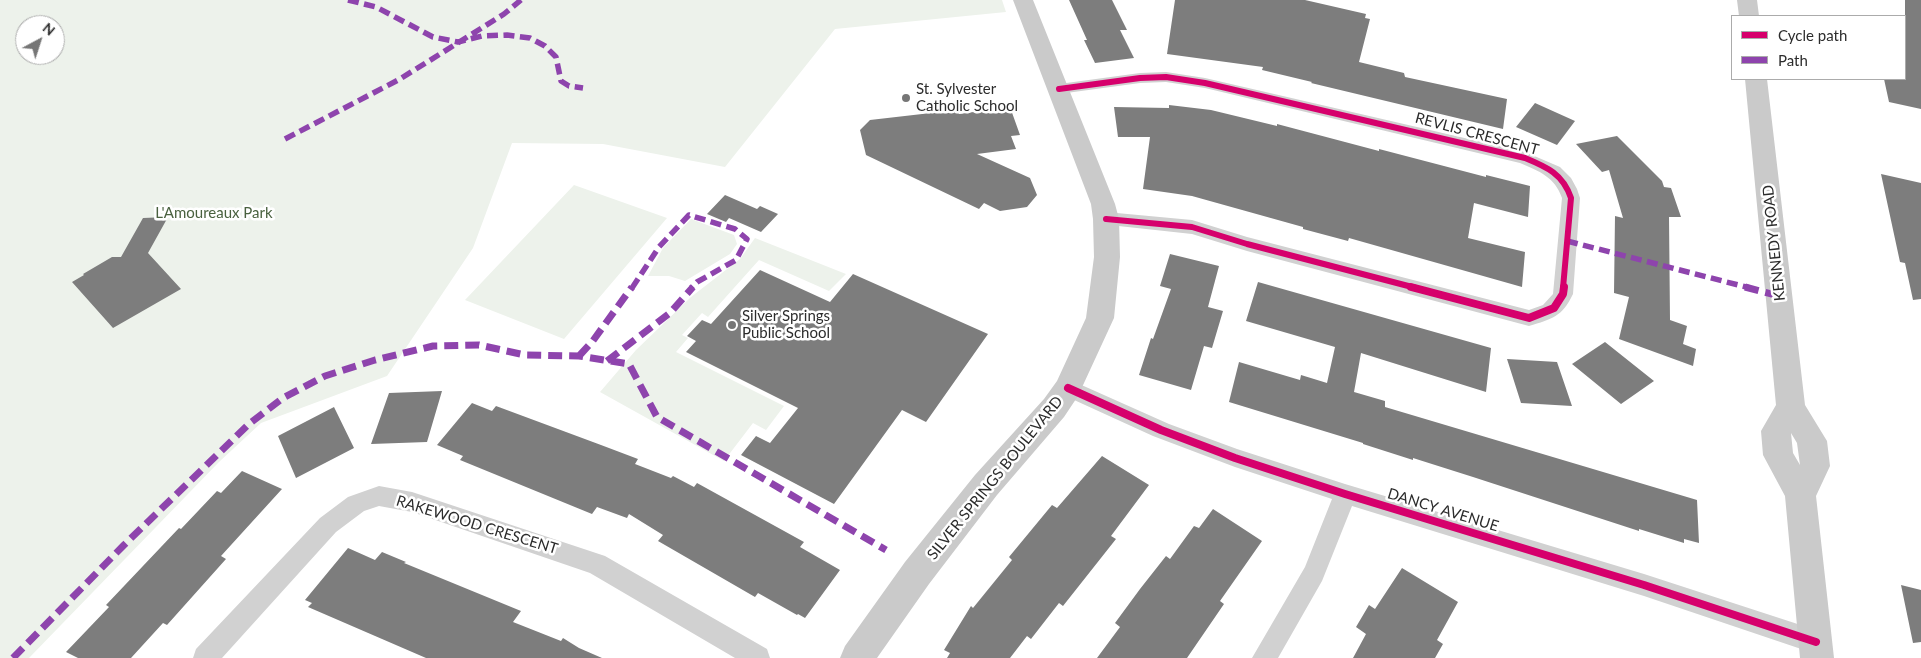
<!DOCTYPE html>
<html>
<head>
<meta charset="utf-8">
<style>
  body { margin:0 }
  #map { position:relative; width:1921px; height:658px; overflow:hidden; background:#fff; font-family:Lato,sans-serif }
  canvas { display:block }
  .legend { position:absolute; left:1731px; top:15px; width:175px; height:65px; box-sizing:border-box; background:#fff; border:1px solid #ababab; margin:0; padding:6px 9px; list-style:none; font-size:15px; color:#2c2c2c }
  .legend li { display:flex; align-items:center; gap:10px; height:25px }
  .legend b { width:25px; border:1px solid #ababab }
  .north { position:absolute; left:15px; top:15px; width:50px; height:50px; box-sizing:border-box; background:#fff; border:1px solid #ababab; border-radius:50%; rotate:40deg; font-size:14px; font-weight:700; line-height:20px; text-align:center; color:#2c2c2c }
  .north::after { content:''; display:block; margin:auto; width:18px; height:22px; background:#767676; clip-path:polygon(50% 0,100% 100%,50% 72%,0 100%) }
</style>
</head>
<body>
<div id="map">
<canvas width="1921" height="658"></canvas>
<ul class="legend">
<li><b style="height:6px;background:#d6006c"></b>Cycle path</li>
<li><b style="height:6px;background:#8e44ad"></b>Path</li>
</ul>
<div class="north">N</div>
</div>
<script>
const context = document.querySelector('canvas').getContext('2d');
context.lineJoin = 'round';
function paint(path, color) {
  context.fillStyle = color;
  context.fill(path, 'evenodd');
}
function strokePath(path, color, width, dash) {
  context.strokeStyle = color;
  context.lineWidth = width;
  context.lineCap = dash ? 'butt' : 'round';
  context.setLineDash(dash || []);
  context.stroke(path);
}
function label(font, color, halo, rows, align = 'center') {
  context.font = font + ' Lato,sans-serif';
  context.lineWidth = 5;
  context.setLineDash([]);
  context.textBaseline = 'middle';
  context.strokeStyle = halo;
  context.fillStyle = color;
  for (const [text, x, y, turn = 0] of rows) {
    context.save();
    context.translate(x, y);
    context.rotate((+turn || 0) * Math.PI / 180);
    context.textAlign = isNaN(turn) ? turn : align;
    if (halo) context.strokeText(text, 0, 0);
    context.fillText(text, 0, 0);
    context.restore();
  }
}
paint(new Path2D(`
  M0,0H1002L1006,12L835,29L725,167L603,144L512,143L473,248L387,376L261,423L219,462L29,658H0ZM25,25H55V55H25Z
  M574,185L667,218L564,339L465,300Z
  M691,219L734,235L737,244L730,254L685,281L669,276H648L663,248Z
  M755,238L846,274L829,291L759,260L708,317L702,313L682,335L688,338L676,352L784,406L766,430L753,423L724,461L600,392L636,350L691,297L740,259Z`), '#edf2eb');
paint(new Path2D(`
  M1069,0H1112L1127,30H1120L1134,58L1095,63L1084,40H1087Z
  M1175,0H1305L1366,14L1365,18L1370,19L1359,62L1404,73L1405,77L1507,99L1503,129L1311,83L1312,82L1262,70L1263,67L1167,54Z
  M1905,0H1921V109L1889,102L1884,79H1905Z
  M1535,103L1575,121L1557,145L1516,127Z
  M1169,105L1211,110L1277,126V124L1379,151V149L1486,177V175L1530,186L1528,217L1474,203L1468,238L1525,252L1522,287L1349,238L1348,241L1303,229V227L1192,196L1143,189L1150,137H1118L1114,107L1169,108Z
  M1010,107L1020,135L1011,136L1016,149L977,154L1030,178L1037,195L1027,207L1000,211L984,203L979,209L866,155L860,130L870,120L957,110L959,114Z
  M1617,136L1662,181L1664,187L1671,188L1681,217H1669L1670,320L1687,326L1683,344L1696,349L1693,366L1619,339L1629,297L1614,293L1615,216L1623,218L1609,170L1602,172L1576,144Z
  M1881,174L1921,183V299L1913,300L1905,263L1900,262Z
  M725,195L757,209L760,206L778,214L761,232L729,218L726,222L707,214Z
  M168,217L148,253L181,289L113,328L72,282L84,275L83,274L112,257H121L143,218Z
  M1170,254L1219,266L1208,307L1223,311L1212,348L1204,346L1191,390L1139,375L1151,338L1153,339L1171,289L1160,286Z
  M760,270L830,302L853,274L988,334L926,422L902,410L834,504L741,455L756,436L770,443L798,408L686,352L696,341L687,336L702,320L711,324Z
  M1258,282L1491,348L1486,392L1361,353L1354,392L1385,401V407L1697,500L1699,543L1684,539V543L1639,529V531L1473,477L1413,458V460L1363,444V443L1229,402L1239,362L1300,380L1301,375L1327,383L1335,347L1246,321Z
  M1605,342L1654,381L1621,404L1572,364Z
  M1507,359L1557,362L1572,406L1521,403Z
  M442,391L427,442L371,444L389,393Z
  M472,403L492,411L496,406L601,445L638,459L635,464L671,478L673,476L694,487L697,483L804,542L800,547L840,570L805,618L798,614L797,615L758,593L755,597L658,541L663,535L629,514L627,518L597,507L592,514L460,460L463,456L437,445Z
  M334,407L354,448L296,478L278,436Z
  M1102,456L1149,485L1111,536L1116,539L1063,606L1059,603L1031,639L1027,636L1010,658H947L950,653L944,650L971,606L973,608L1012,560L1009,557L1052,505L1057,508Z
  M242,471L282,489L221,556L226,559L167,625L163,623L131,658H78L66,652L109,607L106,605L179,528L181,529L217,491L221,493Z
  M1213,509L1262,541L1220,601L1224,604L1187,658H1097L1120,627L1115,623L1140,589L1166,556L1170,559L1194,526L1199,528Z
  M348,548L375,560L382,552L406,562L404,563L521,611L513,622L561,641L563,638L579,648L602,658H426L308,607L312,603L305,600Z
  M1402,568L1458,602L1437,640L1443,644L1435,658H1353L1366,634L1356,627L1369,605L1375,609Z
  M1901,585L1921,590V642L1913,643Z`), '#7d7d7d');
paint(new Path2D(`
  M1166,72L1205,78L1525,152L1560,167L1571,178L1577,189L1580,198L1573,294C1562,317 1552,319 1529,326L1247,251L1192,234L1100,224L1097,219L1100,214L1106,212L1192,220L1247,237L1529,310L1543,305L1553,294L1562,198C1555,177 1539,171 1520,163L1205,88L1166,82L1140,83L1059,94L1053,93L1051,89L1053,85L1059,84L1140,73Z
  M1068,379L1169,424L1237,449L1345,484L1644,574L1816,630L1825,634L1828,642L1825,650L1816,654L1644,596L1352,506L1322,581L1278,658H1252L1305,567L1332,499L1235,467L1153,436L1061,394L1058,388L1061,382Z
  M379,486L412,492L605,556L767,649L770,658H735L590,573L412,512L379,506L364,511L336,532L222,658H193L196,649L320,518L348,497Z`), '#d1d1d1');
paint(new Path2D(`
  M1013,0H1033L1115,204L1119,219L1120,257L1114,318L1078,396L1064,417L997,495L929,584L877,658H840L845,646L905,562L975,475L1044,399L1057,381L1086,318L1094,257L1093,219L1091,204Z
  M1737,0H1757L1759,16H1739Z
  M1745,79H1767L1805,405L1827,441L1830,466L1816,496L1834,658H1800L1785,496L1763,455L1761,431L1776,405ZM1791,433L1797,443L1800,465L1793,453Z`), '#cacaca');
strokePath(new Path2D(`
  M348,0L376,7L433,37L458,42L482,36L507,35L530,38L545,46L556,57L561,81L569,86L583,88
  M285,139L400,79L504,14L521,0
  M1567,241L1750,288
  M632,288L659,247L689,215L735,229L747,239L736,260L697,282L691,288`), '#8e44ad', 5.5, [11, 5.5]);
strokePath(new Path2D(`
  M1745,287L1779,296
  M579,356L592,342L632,287
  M607,361L670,313L693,287
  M13,658L124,545L249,424L283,398L325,376L375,360L433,346L479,345L525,355L579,356L629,364L657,417L886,550`), '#8e44ad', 7, [14, 7]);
strokePath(new Path2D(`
  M1059,89L1140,78L1166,77L1205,83L1525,158C1547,167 1563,174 1571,198L1563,288
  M1106,219L1192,227L1247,244L1416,288`), '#d6006c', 6);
strokePath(new Path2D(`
  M1411,287L1529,318L1554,308L1563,294L1564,287
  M1068,388L1161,430L1235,458L1345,494L1644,585L1816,642`), '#d6006c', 8);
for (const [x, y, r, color] of [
  [906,98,5,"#767676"],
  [732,325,5,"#767676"]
]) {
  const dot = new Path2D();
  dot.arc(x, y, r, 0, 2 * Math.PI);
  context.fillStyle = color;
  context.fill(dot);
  strokePath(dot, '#fff', 2);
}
label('15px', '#2c2c2c', '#fff', [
  ["St. Sylvester",916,89],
  ["Catholic School",916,106],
  ["Silver Springs",742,316],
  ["Public School",742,333]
], 'left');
label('15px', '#2c2c2c', '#fff', [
  ["REVLIS CRESCENT",1477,134,15],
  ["KENNEDY ROAD",1774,243,-96],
  ["SILVER SPRINGS BOULEVARD",995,478,-51],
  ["DANCY AVENUE",1443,510,17],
  ["RAKEWOOD CRESCENT",477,525,17]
]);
label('15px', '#49613f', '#fff', [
  ["L'Amoureaux Park",214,213]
]);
</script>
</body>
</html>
